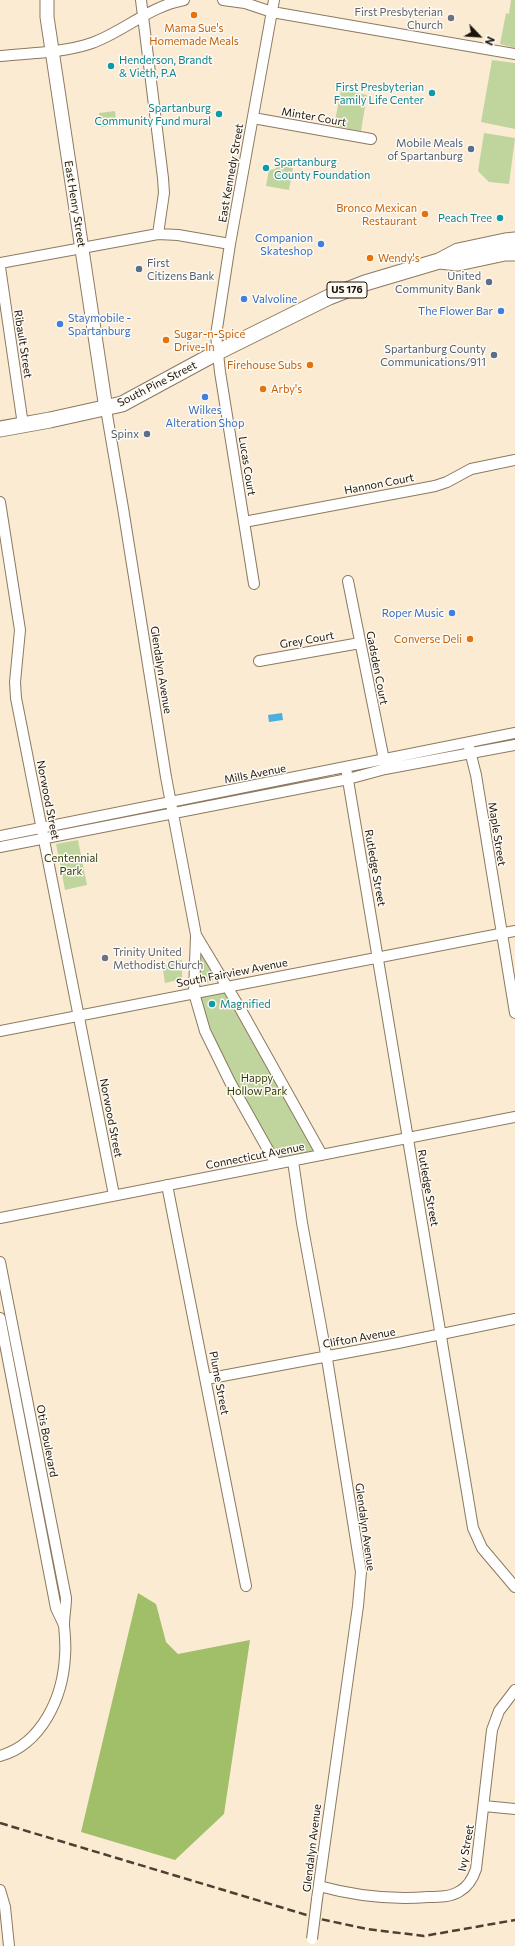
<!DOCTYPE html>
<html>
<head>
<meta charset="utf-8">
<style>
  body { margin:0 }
  #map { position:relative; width:515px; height:1946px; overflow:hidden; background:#fcebd3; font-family:Commissioner,sans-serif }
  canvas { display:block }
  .north { position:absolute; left:459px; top:16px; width:40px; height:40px; -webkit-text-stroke:3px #fefaf4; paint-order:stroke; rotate:115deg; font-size:11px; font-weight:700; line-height:16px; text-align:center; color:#1c140a }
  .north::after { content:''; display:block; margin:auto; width:14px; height:18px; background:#1c140a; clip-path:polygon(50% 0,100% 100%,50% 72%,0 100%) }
</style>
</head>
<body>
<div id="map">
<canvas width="515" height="1946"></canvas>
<div class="north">N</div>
</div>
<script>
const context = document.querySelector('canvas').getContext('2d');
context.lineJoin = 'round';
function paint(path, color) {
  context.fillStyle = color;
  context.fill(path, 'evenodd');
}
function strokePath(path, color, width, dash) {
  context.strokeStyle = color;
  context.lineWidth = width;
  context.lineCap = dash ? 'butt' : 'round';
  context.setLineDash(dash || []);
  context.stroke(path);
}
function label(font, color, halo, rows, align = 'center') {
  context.font = font + ' Commissioner,sans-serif';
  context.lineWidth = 3;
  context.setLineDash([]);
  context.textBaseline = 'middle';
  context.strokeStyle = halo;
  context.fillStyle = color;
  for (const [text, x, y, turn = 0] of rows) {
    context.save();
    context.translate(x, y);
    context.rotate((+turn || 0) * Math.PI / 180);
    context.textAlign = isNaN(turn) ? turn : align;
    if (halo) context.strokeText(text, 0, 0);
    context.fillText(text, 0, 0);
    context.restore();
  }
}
paint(new Path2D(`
  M511,0H515V48L500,44L506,13L509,14Z
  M492,60L515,63V129L481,122Z
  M341,90L367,95L361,131L334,126Z
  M115,111L116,120L112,126L101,127L99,113Z
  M484,133L515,138L509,184L489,182L478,171Z
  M277,165L293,168L289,190L266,186L269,170L275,169Z
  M78,840L87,885L65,890L56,844Z
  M200,949C206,959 219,970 212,982C205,984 202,983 197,977Z
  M182,960V979L165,983L162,964Z
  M227,986L322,1155L276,1164L230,1082L194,993Z`), '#c0d59e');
paint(new Path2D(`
  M138,1593L156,1604L166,1642L178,1654L250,1640L224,1814L175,1860L81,1832Z`), '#a1be69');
paint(new Path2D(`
  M282,713L283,720L269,722L268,715Z`), '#4bafdf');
const minor = new Path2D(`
  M141,0L163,178L164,193L158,234
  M223,0L245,3L272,12L515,54
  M0,56C30,53 63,53 92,43C123,32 150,6 184,0
  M253,118L371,139
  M0,263L158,234L178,235L230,244
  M0,267L23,425
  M106,409L123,508L166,777L196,935L194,993L205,1031L230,1082L276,1164
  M0,502L20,630L15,682L16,698L114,1195
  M244,522L435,486L447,482L471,469L515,460
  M348,581L385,765
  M254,584L220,372L216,335L230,244L274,0
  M259,661L360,643
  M469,747L476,775L515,1013
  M346,768L473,1528L482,1548L515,1587
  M0,836L515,733
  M0,847L348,779L385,769L515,745
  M196,935L241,1010L322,1155
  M0,1031L515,931
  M293,1161L302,1223L328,1365L361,1572L358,1606L317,1899
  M167,1185L246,1586
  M0,1218L515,1117
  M0,1262L66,1598C66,1607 64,1616 64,1625C65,1636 66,1646 65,1656C63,1697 42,1744 0,1756
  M0,1318L56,1608L64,1625
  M206,1379L398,1343L515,1319
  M484,1806L515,1809
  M319,1886C355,1896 390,1900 428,1897C439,1897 451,1897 460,1891C469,1886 473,1878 476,1869L492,1730L499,1711L515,1690
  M0,1890L5,1907L9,1946`);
const major = new Path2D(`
  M47,0V17L106,409`);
const highway = new Path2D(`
  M439,261L458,263L505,253H515
  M0,429L50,420L122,404L218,352L329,297L365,283L439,261L458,251L505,241L515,240`);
strokePath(minor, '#8c795f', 12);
strokePath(major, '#8c795f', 15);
strokePath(highway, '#8c795f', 17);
strokePath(minor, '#fff', 10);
strokePath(major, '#fff', 13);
strokePath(highway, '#fff', 15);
strokePath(new Path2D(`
  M0,1823L320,1919L367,1929L424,1936L515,1920`), '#4a4033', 2.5, [8, 4]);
const minorBridge = new Path2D(`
  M312,1939L317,1899`);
strokePath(minorBridge, '#8c795f', 12, []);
strokePath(minorBridge, '#fff', 10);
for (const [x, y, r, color] of [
  [194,15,4,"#e8710a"],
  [451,18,4,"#6b7280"],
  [111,66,4,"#0f9aa8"],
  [432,93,4,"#0f9aa8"],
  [219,114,4,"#0f9aa8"],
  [471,149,4,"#5c6f8a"],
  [266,168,4,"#0f9aa8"],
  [425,214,4,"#e8710a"],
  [500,218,4,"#0f9aa8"],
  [321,244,4,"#3f7fe0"],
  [370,258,4,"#e8710a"],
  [139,269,4,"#5c6f8a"],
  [489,282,4,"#5c6f8a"],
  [244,299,4,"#3f7fe0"],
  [501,311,4,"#3f7fe0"],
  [60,324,4,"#3f7fe0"],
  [166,340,4,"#e8710a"],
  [494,355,4,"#5c6f8a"],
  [310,365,4,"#e8710a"],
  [263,389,4,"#e8710a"],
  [205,397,4,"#3f7fe0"],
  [147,434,4,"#5c6f8a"],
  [452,613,4,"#3f7fe0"],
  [470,639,4,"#e8710a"],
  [105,958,4,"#6b7280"],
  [212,1004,4,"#0f9aa8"]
]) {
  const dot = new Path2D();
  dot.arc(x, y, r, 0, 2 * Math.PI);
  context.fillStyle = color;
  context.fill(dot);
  strokePath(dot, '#fefaf4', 1.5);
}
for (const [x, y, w] of [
  [347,290,40]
]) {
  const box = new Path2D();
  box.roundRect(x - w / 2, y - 8, w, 16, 3);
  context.fillStyle = '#fefaf4';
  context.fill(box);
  strokePath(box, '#1c140a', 1);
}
label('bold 10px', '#1c140a', null, [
  ["US 176",347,290]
]);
label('11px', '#5b616d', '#fefaf4', [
  ["First Presbyterian",443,12],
  ["Church",443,25],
  ["Trinity United",113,952,"left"],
  ["Methodist Church",113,965,"left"]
], 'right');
label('11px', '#c56008', '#fefaf4', [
  ["Mama Sue's",194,28,"center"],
  ["Homemade Meals",194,41,"center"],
  ["Bronco Mexican",417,208],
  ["Restaurant",417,221],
  ["Wendy's",378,258,"left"],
  ["Sugar-n-Spice",174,334,"left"],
  ["Drive-In",174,347,"left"],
  ["Firehouse Subs",302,365],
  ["Arby's",271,389,"left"],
  ["Converse Deli",462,639]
], 'right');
label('11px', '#0d838f', '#fefaf4', [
  ["Henderson, Brandt",119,60],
  ["& Vieth, P.A",119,73],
  ["First Presbyterian",424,87,"right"],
  ["Family Life Center",424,100,"right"],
  ["Spartanburg",211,108,"right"],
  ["Community Fund mural",211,121,"right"],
  ["Spartanburg",274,162],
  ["County Foundation",274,175],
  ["Peach Tree",492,218,"right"],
  ["Magnified",220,1004]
], 'left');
label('11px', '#1c140a', '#fefaf4', [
  ["Minter Court",314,117,10],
  ["East Kennedy Street",231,173,-80],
  ["East Henry Street",75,204,81],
  ["Ribault Street",23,344,81],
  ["South Pine Street",157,384,-27],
  ["Lucas Court",247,466,81],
  ["Hannon Court",379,484,-11],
  ["Grey Court",307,640,-10],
  ["Gadsden Court",377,668,79],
  ["Glendalyn Avenue",161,670,81],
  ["Mills Avenue",255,774,-11],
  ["Norwood Street",48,800,79],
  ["Maple Street",497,834,81],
  ["Rutledge Street",375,868,80],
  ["South Fairview Avenue",232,973,-11],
  ["Norwood Street",111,1118,79],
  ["Connecticut Avenue",255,1156,-11],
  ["Rutledge Street",428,1188,80],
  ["Clifton Avenue",359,1338,-10],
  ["Plume Street",219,1383,79],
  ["Otis Boulevard",47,1441,79],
  ["Glendalyn Avenue",365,1527,82],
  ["Glendalyn Avenue",312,1848,-83],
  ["Ivy Street",466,1848,-80]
]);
label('11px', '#4e5e75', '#fefaf4', [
  ["Mobile Meals",463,143],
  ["of Spartanburg",463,156],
  ["First",147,263,"left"],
  ["Citizens Bank",147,276,"left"],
  ["United",481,276],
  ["Community Bank",481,289],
  ["Spartanburg County",486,349],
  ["Communications/911",486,362],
  ["Spinx",139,434]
], 'right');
label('11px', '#366cbe', '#fefaf4', [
  ["Companion",313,238],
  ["Skateshop",313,251],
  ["Valvoline",252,299,"left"],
  ["The Flower Bar",493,311],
  ["Staymobile -",68,318,"left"],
  ["Spartanburg",68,331,"left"],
  ["Wilkes",205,410,"center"],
  ["Alteration Shop",205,423,"center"],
  ["Roper Music",444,613]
], 'right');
label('11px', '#2e3f00', '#fefaf4', [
  ["Centennial",71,858],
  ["Park",71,871],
  ["Happy",257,1078],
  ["Hollow Park",257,1091]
]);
</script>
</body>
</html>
